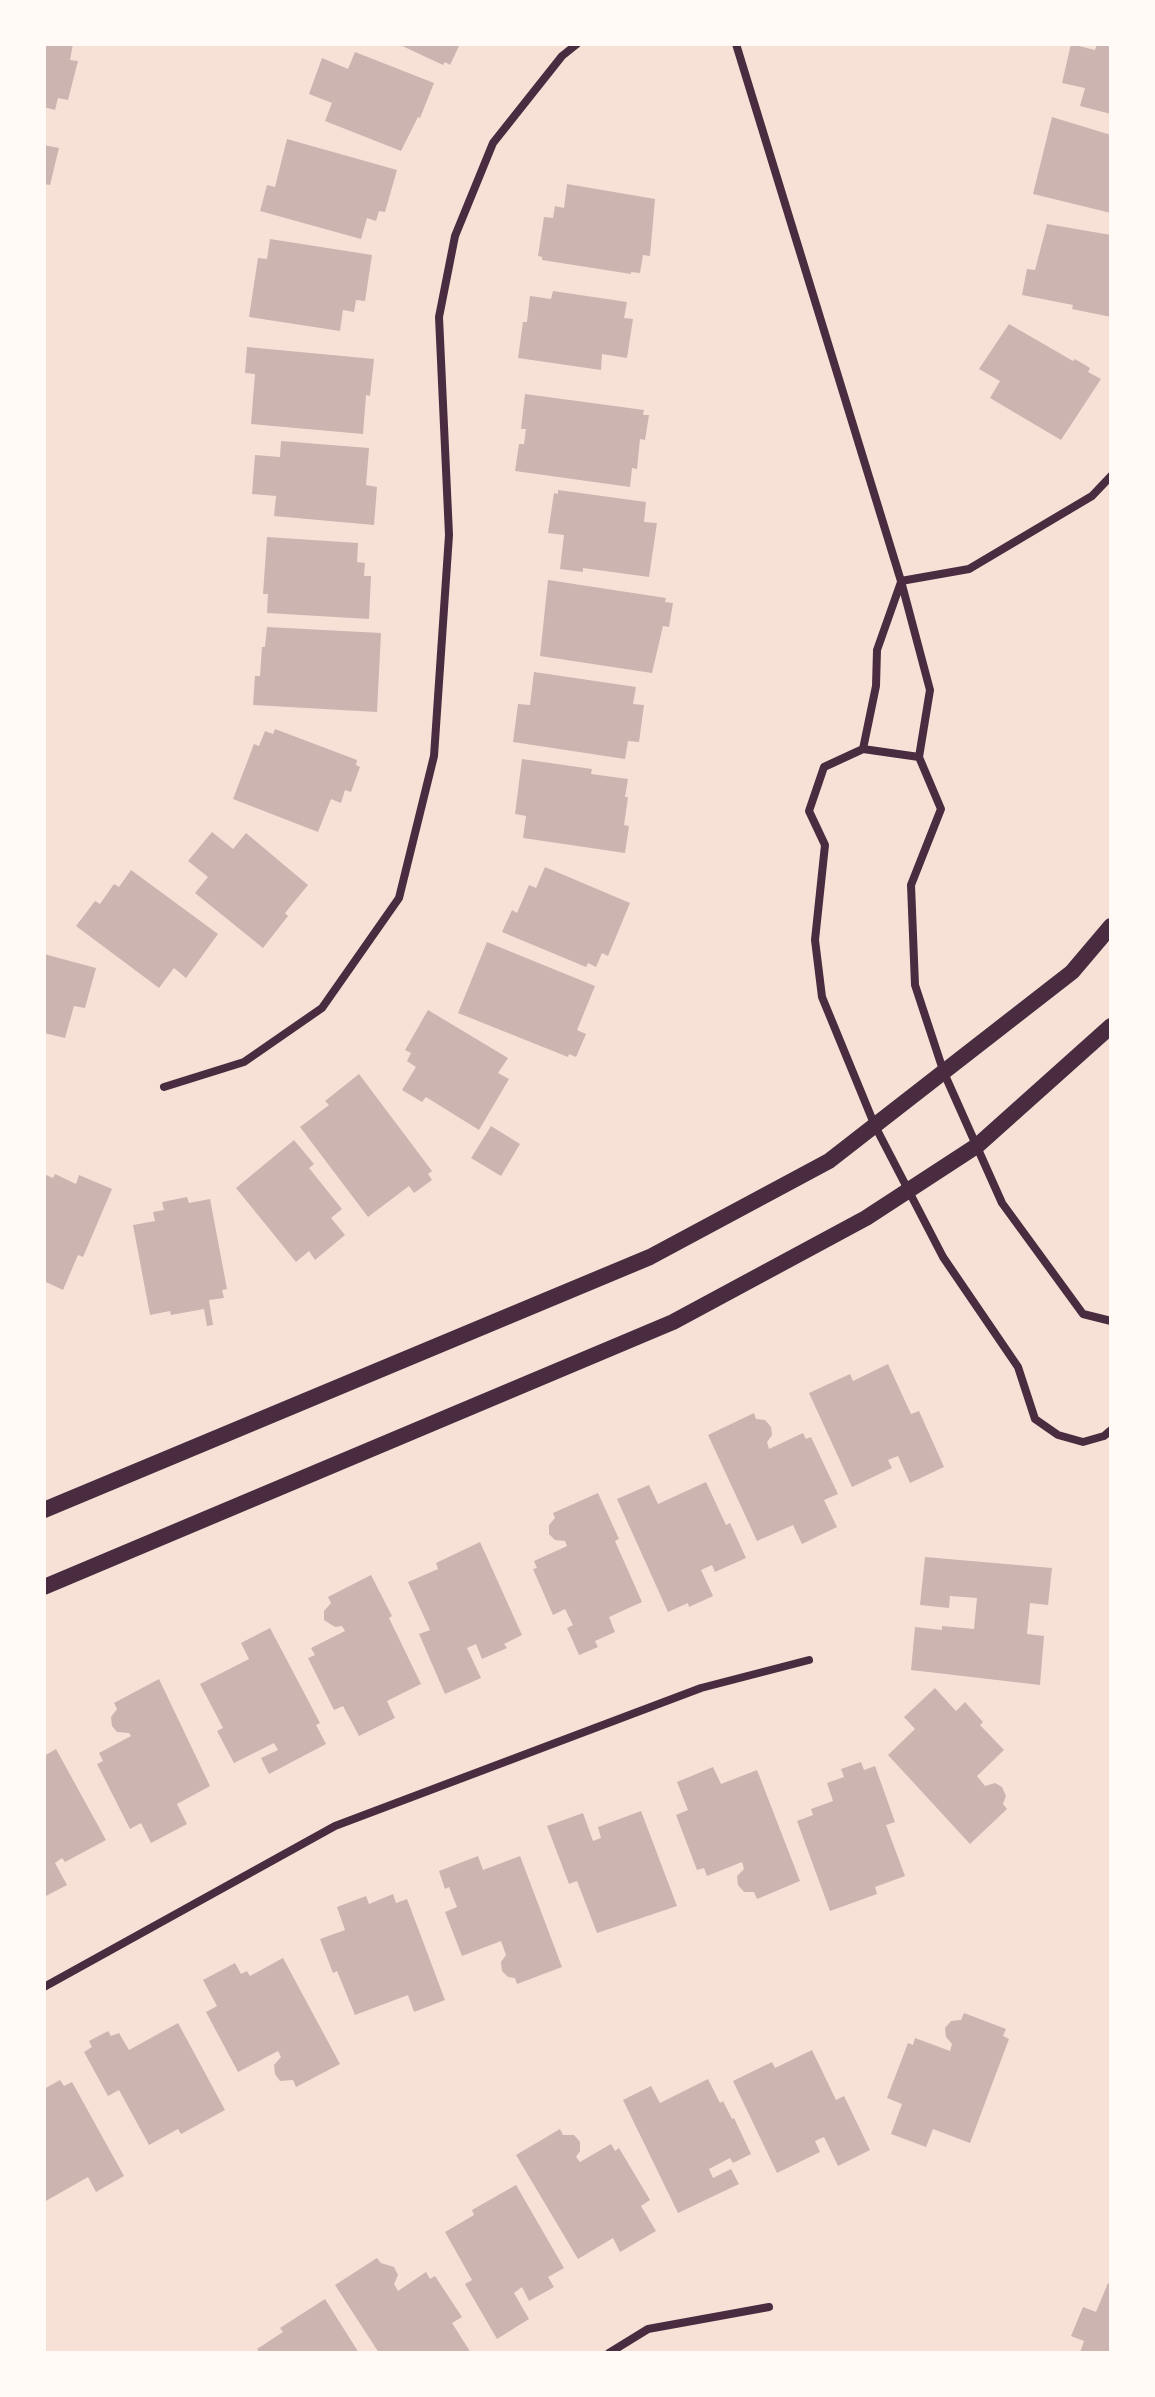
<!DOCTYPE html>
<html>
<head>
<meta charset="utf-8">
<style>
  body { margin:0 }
  #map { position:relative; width:1155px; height:2397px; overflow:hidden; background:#f7e1d7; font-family:"Archivo Narrow",sans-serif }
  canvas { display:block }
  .frame { position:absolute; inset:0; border:46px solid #fffaf5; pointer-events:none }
</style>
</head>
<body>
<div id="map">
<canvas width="1155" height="2397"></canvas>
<div class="frame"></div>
</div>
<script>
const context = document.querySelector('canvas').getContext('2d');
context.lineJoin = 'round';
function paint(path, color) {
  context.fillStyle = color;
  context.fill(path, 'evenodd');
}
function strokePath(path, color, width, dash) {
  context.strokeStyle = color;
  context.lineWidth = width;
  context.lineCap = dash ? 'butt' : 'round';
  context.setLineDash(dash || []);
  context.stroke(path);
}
paint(new Path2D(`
  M44,44H73L70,60L78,61L68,100L58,98L55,110L44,107Z
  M398,44H460L450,65L445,62L443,65Z
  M1071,44L1095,50L1097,44H1111V114L1080,106L1085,88L1062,83Z
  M355,52L434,83L420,118L418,117L401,151L325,121L332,103L309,94L322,58L348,69Z
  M1052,117L1111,135V213L1033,194Z
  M287,139L397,170L385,212L379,211L376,221L367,218L361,239L260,211L267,185L275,187Z
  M44,145L59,148L50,185L44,184Z
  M567,184L655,199L650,256L643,255L640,273L631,272V274L542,260V257L538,256L544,217L553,218L555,206L564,208Z
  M1047,224L1111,235V317L1072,309L1073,305L1022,295L1027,269L1035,270Z
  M270,239L372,255L365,301L356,300L354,312L343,310L340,331L249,317L258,258L267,259Z
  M553,291L627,302L624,318L633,319L627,358L602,354L601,370L518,358L523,322H527L530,296L551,299Z
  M1009,324L1073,361L1075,359L1090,368L1088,372L1101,379L1061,440L990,398L1000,381L979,369Z
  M247,347L374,359L370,396L366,395L363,434L251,424L255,374L245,373Z
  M525,394L644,410L643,415H649L645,440L640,439L637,469L632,468L630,487L515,471L519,444H524L526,429H521Z
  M281,441L369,448L366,485L377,487L374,525L274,516L276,496L252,494L255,455L280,457Z
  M558,490L646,502L644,522L657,523L649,577L583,568V572L560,569L564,535L548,533L554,493L558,494Z
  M267,537L358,543L357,562L365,563L364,576H371L369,619L267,613L268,594H263Z
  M548,580L666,598L665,602L673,603L669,627L663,626L652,673L540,656Z
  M267,627L381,633L377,712L253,705L255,676H260L262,647H265Z
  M534,672L636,687L633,704L644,705L639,742L628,741L625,759L513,742L518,704L530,705Z
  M275,729L357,760L356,765L360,767L351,792L345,790L341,803L331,799L318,832L233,799L254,744L259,746L265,731L273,734Z
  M522,759L592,769L591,774L628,779L625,797H628L624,825L629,826L625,853L523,838L526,816L515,814Z
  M212,832L233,849L246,833L308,885L285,913L288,916L263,948L195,893L208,877L188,861Z
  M545,867L630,903L608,956L602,953L596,967L588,963L586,967L502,932L512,910L517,913L529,885L536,888Z
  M131,870L218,934L186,978L174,968L159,988L76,926L95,901L100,904L114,884L119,887Z
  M487,942L595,986L577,1030L586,1034L576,1057L569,1054L568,1057L458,1013Z
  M44,954L96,968L85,1008L74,1006L65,1038L44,1033Z
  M428,1010L508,1058L498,1073L509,1079L479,1130L426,1097L422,1102L402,1090L416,1067L407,1061L411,1053L405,1050Z
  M359,1074L432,1171L428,1174L432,1180L414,1193L409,1186L368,1217L300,1127L329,1105L325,1101Z
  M491,1126L520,1144L501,1176L471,1158Z
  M294,1140L314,1164L309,1168L342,1209L331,1218L345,1235L315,1260L309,1251L296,1262L236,1188Z
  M44,1174L53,1178L55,1174L76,1184L79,1175L112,1189L83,1257L78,1255L63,1290L44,1281Z
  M187,1197L189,1203L210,1199L227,1289L222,1290L224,1298L209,1300L213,1325L207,1326L204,1309L171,1315L170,1311L150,1315L133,1225L155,1221L153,1212L164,1210L162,1202Z
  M888,1364L911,1414L919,1411L944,1467L910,1483L898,1456L888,1460L892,1468L852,1487L809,1393L850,1374L853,1381Z
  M754,1413L756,1419L765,1420L771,1427L772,1435L767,1442L769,1449L803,1433L806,1439L811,1437L838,1494L824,1500L837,1527L802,1544L793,1525L757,1541L708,1435Z
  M706,1482L726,1525L730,1523L746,1558L715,1572L712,1565L701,1570L713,1596L689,1607L688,1603L668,1612L617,1499L649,1485L658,1504Z
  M598,1493L619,1539L615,1541L642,1602L609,1617L615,1632L595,1641L598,1647L579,1655L567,1628L573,1625L565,1609L553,1615L533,1569L537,1568L534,1561L567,1546L565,1541L555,1540L549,1534V1525L555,1518L553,1513Z
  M480,1542L522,1635L504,1644L507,1648L482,1659L476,1644L467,1648L481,1678L445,1694L419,1634L430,1630L408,1582L438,1569L436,1563Z
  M925,1557L1052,1568L1048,1605L1030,1603L1027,1634L1044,1636L1040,1685L911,1670L915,1627L942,1630V1626L974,1629L977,1598L950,1596L949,1608L920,1605Z
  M371,1575L392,1616L389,1618L421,1684L387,1701L395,1718L359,1736L343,1706L334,1710L308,1658L315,1655L311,1648L345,1631L342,1626L335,1627L324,1620V1611L331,1603L328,1597Z
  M270,1628L320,1723L316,1725L326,1744L269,1774L261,1758L278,1750L274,1743L234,1763L217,1731L223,1728L200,1684L249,1659L241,1643Z
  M159,1679L210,1786L177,1804L187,1824L151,1843L141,1823L130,1829L97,1764L103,1761L99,1753L131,1736L129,1733L117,1732L112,1726L111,1717L117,1709L114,1703Z
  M935,1688L956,1711L965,1702L983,1722L980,1725L1004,1750L977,1776L985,1786L995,1783L1002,1787L1006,1796L1003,1804L1007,1809L970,1844L888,1755L915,1729L904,1717Z
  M56,1749L106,1840L65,1862L62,1858L55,1863L67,1885L44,1897V1756Z
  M861,1762L864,1770L875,1766L895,1822L886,1825L905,1876L875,1887L877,1894L830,1911L797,1821L813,1815L811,1809L833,1801L827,1783L844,1777L841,1769Z
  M713,1767L721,1784L757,1770L800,1881L757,1899L754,1892H744L738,1885L737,1876L744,1869L742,1862L707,1876L704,1868L697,1870L676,1815L688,1810L677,1782Z
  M641,1811L677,1906L597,1933L577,1881L569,1884L547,1826L583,1813L593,1841L601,1838L598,1827Z
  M478,1856L483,1870L520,1856L562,1967L517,1984L515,1978L508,1977L502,1971L501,1962L506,1955L501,1941L462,1956L445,1912L457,1907L449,1887L445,1889L439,1871Z
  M393,1894L396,1903L407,1899L445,2000L414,2012L408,1995L355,2015L337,1971L333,1973L320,1939L345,1930L337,1907L366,1896L369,1904Z
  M283,1958L340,2064L296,2087L293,2080L280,2081L275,2074L274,2065L281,2057L278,2051L238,2072L206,2012L217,2006L203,1980L235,1963L241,1974L247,1971L250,1976Z
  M964,2013L1006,2029L1003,2036L1009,2039L970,2143L933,2129L926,2147L891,2134L902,2104L887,2098L908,2043L913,2045L915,2038L950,2051L952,2044L946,2037L945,2028L951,2021L961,2020Z
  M178,2023L225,2110L181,2134L178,2129L149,2145L119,2090L108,2096L84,2052L92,2047L89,2041L108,2031L111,2036L119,2033L129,2050Z
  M812,2050L836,2100L844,2096L870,2150L838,2166L824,2137L815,2141L820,2152L777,2173L733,2081L772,2062L775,2068Z
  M708,2079L720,2103L723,2101L732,2119L734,2118L751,2154L733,2163L730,2158L709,2169L713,2178L731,2169L739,2184L678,2213L623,2100L651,2086L660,2103Z
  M60,2080L64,2086L72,2082L124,2176L96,2192L88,2177L44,2202V2089Z
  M560,2129L563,2135H574L580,2142V2151L576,2157L580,2162L611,2144L615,2151L619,2148L650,2200L641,2206L656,2231L620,2252L613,2238L578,2259L516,2155Z
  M516,2185L564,2268L548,2277L554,2287L529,2301L522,2287L514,2293L529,2319L497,2339L465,2284L472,2280L445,2232L474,2215L472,2210Z
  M377,2258L381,2263L394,2267L398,2275L394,2284L398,2291L426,2272L430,2279L435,2276L462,2317L452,2323L471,2353H379L335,2285Z
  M1108,2283L1111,2285V2353H1080L1084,2341L1071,2336L1083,2307L1096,2312Z
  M325,2299L359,2353H260L257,2349L283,2332L280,2328Z`), '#ccb4b1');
strokePath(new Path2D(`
  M736,44L901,581L930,690L919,757L941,809L911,885L915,985L944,1073L1002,1203L1083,1314L1111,1321
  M901,581L969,569L1092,496L1111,476
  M901,582L877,650L876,686L863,749L824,767L809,811L825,845L815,940L822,997L875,1126L943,1257L1018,1367L1035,1419L1058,1435L1083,1442L1104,1436L1111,1430
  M863,749L919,757
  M164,1087L244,1062L322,1008L399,898L434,756L449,535L439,317L455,236L493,143L562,56L577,44
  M44,1987L335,1826L701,1688L809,1660
  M609,2353L648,2329L769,2307`), '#4a2c40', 8);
strokePath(new Path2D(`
  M44,1510L650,1257L829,1161L1072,972L1111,926
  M44,1587L673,1322L866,1218L978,1145L1111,1026`), '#4a2c40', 16);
</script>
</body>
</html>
